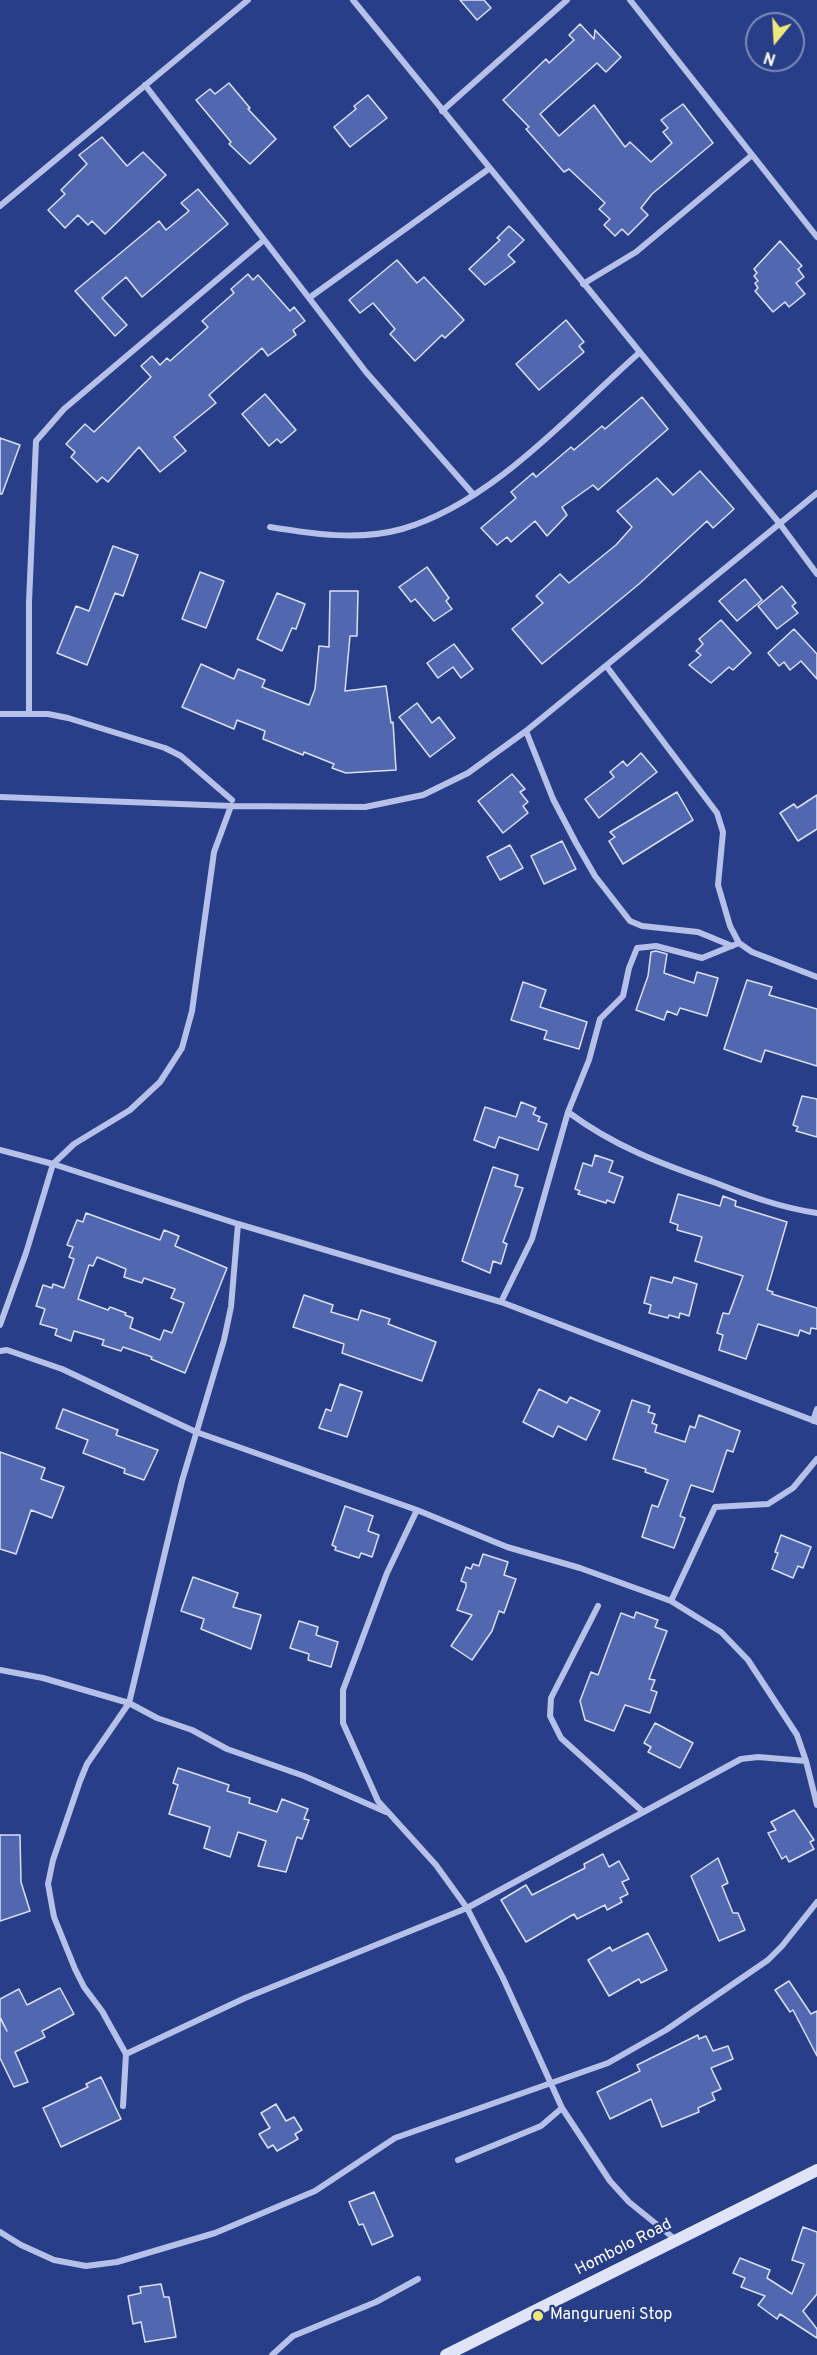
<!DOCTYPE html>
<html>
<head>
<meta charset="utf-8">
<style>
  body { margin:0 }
  #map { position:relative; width:817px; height:2355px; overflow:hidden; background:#283e88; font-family:Overpass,sans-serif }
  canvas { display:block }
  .north { position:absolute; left:745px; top:12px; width:60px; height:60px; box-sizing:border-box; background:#283e88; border:2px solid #7e8bb8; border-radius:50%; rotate:198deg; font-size:16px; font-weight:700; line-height:24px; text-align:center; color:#fff }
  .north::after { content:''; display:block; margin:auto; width:21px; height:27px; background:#f0e77b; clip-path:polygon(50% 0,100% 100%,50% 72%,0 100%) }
</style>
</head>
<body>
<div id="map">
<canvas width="817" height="2355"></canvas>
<div class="north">N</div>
</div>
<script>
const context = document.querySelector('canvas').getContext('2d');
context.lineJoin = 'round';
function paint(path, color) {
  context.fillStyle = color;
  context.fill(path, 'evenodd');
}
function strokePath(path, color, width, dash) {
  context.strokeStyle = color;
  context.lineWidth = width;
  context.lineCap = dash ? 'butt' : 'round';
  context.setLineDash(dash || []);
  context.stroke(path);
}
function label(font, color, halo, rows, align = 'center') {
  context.font = font + ' Overpass,sans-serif';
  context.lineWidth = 4.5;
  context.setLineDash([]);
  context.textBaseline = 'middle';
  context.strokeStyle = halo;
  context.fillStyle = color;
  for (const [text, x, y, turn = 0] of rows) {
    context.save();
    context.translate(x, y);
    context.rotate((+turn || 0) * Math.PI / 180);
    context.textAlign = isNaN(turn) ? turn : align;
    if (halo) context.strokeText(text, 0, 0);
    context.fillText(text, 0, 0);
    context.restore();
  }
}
const building = new Path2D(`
  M460,0H484L491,8L477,20Z
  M580,24L594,39L595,30L621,57L606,72L597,63L540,114L559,136L594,105L625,147L630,142L651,162L672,143L663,132L668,128L661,120L683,104L713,143L652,194L641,208L648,215L628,235L622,229L615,236L604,225L610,219L599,209L605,203L569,169L564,172L526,129L529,127L503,100L546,59L549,63L574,40L569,35Z
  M229,83L250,108L248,109L276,139L250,164L229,144L231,142L196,100L210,89L215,94Z
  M368,95L387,118L350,147L334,127L356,109L354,106Z
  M102,137L127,166L143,152L166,175L105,234L92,221L88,225L78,215L65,228L48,210L65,194L61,190L87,164L79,155Z
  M198,189L228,224L142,297L126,277L102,298L127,325L115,336L75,291L159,221L166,230L189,211L181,203Z
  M509,226L524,240L508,255L515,262L485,285L469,269L500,240L497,238Z
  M780,241L802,266L798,269L804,277L796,283L805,294L789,307L785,302L773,312L755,291L758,288L755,283L758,281L754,276L757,273L754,269Z
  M397,260L417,283L424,277L464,320L445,338L442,335L415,361L390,334L395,329L373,303L360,313L349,300Z
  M248,274L253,280L258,275L290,311L294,307L305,321L293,330L296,335L268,356L262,348L209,395L216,403L174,437L186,451L160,472L139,447L108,482L102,477L97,482L71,457L75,452L66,444L85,424L94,432L151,377L141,366L152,356L160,365L167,358L170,361L208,327L202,321L234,293L231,289Z
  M566,320L584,342L579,346L584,352L539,390L516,364Z
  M265,394L296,430L281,443L277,439L269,446L242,414Z
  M642,397L668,429L598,490L593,485L562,507L567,515L547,536L535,521L511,542L507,537L497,545L481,528L516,498L511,492L533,473L536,477L571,447L574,450L602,426L605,429Z
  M0,438L20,445L2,494H0Z
  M700,471L734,509L713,528L707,521L639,584L542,664L512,629L543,603L536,596L560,574L569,583L616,545L632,527L617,511L657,478L673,495Z
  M113,546L138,555L123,596L115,593L87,665L57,653L76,606L89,611Z
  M427,567L449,598L446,601L452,609L434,621L415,599L411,602L399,587Z
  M200,572L224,581L206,628L182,619Z
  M745,579L762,600L737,621L719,601Z
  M782,586L796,603L792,606L798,613L777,629L758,606Z
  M330,591H358L357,636H350L345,691L386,686L391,723L393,722L396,770L346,773L332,768L334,764L304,752L303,755L263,739L265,731L237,720L234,729L182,707L201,664L234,679L238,669L265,680L262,687L309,705L315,689L319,646L329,647Z
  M277,593L305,604L296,629L292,628L282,651L257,639Z
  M721,620L751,653L733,670L729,667L711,683L689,665L701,655L696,651L703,644L699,639Z
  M794,629L817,654V679L801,661L790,670L784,662L779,666L768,653Z
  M454,644L473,669L461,678L453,667L438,678L427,663Z
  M417,703L432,723L439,717L455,738L430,757L399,717Z
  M641,753L657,772L599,818L585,799L614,777L610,772L623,761L627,766Z
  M512,774L525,789L520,792L528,802L523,806L528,813L503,833L478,801Z
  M677,792L693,820L623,864L609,841L615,837L610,832Z
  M817,795V829L798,841L780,813L794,804L797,808Z
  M562,841L576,869L544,884L531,856Z
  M510,845L523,868L500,880L487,857Z
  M656,951L667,954L664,973L694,983L697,972L718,978L707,1016L680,1008L677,1015L667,1011L664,1020L636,1010L648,976L651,952Z
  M747,980L772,987L769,995L817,1009V1066L765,1050L761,1062L724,1049Z
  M523,982L546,990L540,1007L587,1022L579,1049L544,1039L547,1031L511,1020Z
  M802,1096L817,1099V1137L796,1131L798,1127L793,1125Z
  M521,1102L536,1108L533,1114L540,1117L538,1121L547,1124L538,1150L499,1137L495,1148L474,1140L485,1107L516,1117Z
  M595,1155L613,1161L609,1172L623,1177L614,1203L607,1200L606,1203L578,1194L580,1191L575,1189L583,1163L592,1166Z
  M493,1167L518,1175L515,1186L523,1188L503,1242L507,1244L501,1264L493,1261L490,1273L462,1261Z
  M678,1194L720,1206L723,1196L736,1201L735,1206L787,1222L767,1290L773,1292L772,1294L817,1308V1329L811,1328L810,1334L800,1330L798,1336L758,1324L746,1359L719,1350L723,1335L717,1333L723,1313L729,1314L743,1276L695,1261L702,1237L677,1230L678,1225L670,1222Z
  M86,1213L160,1240L164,1230L179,1236L175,1246L227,1268L185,1373L151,1359L152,1357L123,1347L121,1351L102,1345L104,1340L74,1331L71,1341L55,1335L57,1329L40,1324L45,1309L36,1306L43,1285L52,1288L53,1284L64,1288L74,1259L69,1257L73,1247L67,1245L77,1220L83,1222ZM97,1257L126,1269L124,1277L142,1283L144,1278L175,1289L171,1298L184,1303L172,1333L164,1330L160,1340L130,1328L133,1318L125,1315L126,1313L110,1307L108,1310L78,1299L89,1265L93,1266Z
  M651,1277L672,1283L674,1277L697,1284L689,1316L680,1313L679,1318L669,1315L668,1318L649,1313L651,1305L644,1303Z
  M304,1295L333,1305L331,1312L358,1320L361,1310L390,1319L388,1324L436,1342L422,1381L342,1353L344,1344L293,1327Z
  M340,1384L362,1392L347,1437L319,1428L326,1409L331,1411Z
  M539,1389L567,1403L570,1397L600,1411L586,1440L558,1426L553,1437L523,1422Z
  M632,1400L650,1406L648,1412L655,1414L652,1423L657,1425L655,1432L685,1442L690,1426L695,1428L699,1415L740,1431L733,1452L727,1450L713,1492L691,1485L680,1516L685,1518L674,1548L642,1537L652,1505L658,1507L668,1480L645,1472L646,1469L613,1459Z
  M63,1409L118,1430L116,1435L158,1450L144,1480L124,1473L125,1469L83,1453L88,1440L56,1428Z
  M0,1452L45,1468L41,1479L64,1487L52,1518L31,1510L16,1554L0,1549Z
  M345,1506L373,1516L368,1531L379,1535L372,1557L361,1553L359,1558L335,1550L336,1547L332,1545Z
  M781,1535L811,1547L803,1568L798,1566L793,1578L772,1569L778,1553L775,1552Z
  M483,1554L508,1562L504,1575L516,1579L504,1613L499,1611L492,1631L472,1660L451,1646L472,1615L457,1610L466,1587V1583L461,1581L466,1567L471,1569L473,1564L479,1566Z
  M193,1577L238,1593L233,1607L261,1615L251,1649L201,1629L204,1619L181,1611Z
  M636,1612L658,1620L655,1627L667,1631L649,1679L655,1680L651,1690L657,1692L650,1713L625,1705L614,1731L585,1720L580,1701L591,1672L598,1675L621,1613L634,1618Z
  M299,1621L318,1627L316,1635L338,1642L331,1667L308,1660L309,1654L290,1648Z
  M655,1723L693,1743L680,1768L648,1752L651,1747L644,1743Z
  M178,1768L229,1785L227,1791L250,1798L249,1803L277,1812L282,1799L308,1809L304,1819L309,1820L302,1839L297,1837L286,1872L258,1866L266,1841L238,1832L230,1857L204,1848L210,1827L169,1814L178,1785L173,1783Z
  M794,1810L814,1840L810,1842L814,1849L789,1862L786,1856L782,1859L768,1833L776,1830L771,1822Z
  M0,1835H20L21,1882L30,1911L0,1921Z
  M603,1854L609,1867L619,1861L629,1879L622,1882L628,1894L620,1898L622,1902L607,1910L605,1905L577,1919L574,1914L526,1942L501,1900L526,1885L532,1895L585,1868L584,1864Z
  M718,1858L728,1883L722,1886L733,1913H738L745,1930L719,1941L691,1876Z
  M648,1933L667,1970L641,1983L639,1979L609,1996L588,1960L610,1947L612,1951Z
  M789,1981L811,2014L817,2011V2056L793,2010L790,2012L775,1990Z
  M60,1988L74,2014L42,2031L45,2037L15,2052L28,2082L14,2087L0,2058V2018L7,2031L0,2017V1999L19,1989L27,2005Z
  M698,2035L699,2039L706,2036L713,2051L728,2046L733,2059L711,2068L721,2089L712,2093L715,2100L698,2108L699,2112L662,2127L651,2099L610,2119L597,2092L640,2071L637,2065Z
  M101,2077L121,2119L61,2147L43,2108L88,2087L86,2084Z
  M276,2104L286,2121L294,2117L302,2130L295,2134L298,2139L277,2151L273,2145L268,2148L259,2134L270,2128L261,2113Z
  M374,2192L393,2236L372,2245L363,2224L359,2225L349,2202Z
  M803,2227L817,2232V2294L803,2311L817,2329V2338L780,2314L777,2319L758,2305L765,2296L741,2287L745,2278L733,2273L740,2258L770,2270L767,2278L792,2294L804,2264L792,2260Z
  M161,2284L164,2297H169L176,2337L145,2342L141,2322L133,2324L128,2296L141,2293L140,2287Z`);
paint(building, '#5167af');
strokePath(building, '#d9e0f7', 1.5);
strokePath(new Path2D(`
  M353,0L780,524L817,574
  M630,0L817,237
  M145,85L366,372L473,494
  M442,111L567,0
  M0,206L248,0
  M583,284L636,252L751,156
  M309,298L490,168
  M270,527C313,534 359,541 402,529C492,503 570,414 639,353
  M607,667L717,813L723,832L718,885L730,926L739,943L752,952L817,977
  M0,714H48L68,718L165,748L181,756L232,800
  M29,714V602L36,441L64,409L264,240
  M526,731L553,799L576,843L595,876L630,921L642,926L698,932L732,946
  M0,797L231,806L365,807L423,795L468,773L526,731L817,493
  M739,943L702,958L656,946L637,948L629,968L623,996L600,1019L589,1060L568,1112C615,1147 662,1164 716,1183C749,1196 782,1208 817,1213
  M0,1150L53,1164L238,1224L501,1302L817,1422
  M501,1302L532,1239L568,1112
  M0,1325L26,1253L53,1164L74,1144L130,1110L160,1082L182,1048L192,1011L214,852L231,806
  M0,1351L7,1350L62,1369L196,1432L417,1510L507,1547L580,1568L671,1601L721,1632L748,1660L797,1735L806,1761L817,1805
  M813,1421L817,1409
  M417,1510L387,1573L343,1690V1723L378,1801L436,1865L467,1908L503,1978L562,2108L610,2181L629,2202L676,2240
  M671,1601L715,1507L768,1504L793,1488L817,1459
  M598,1606L551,1698L550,1716L561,1738L642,1811
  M0,1670L43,1678L129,1703L157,1718L192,1730L227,1749L304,1776L386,1812
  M126,2054L245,1998L467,1908L741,1759L758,1757L806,1761
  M123,2106L126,2054L102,2011L84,1987L75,1969L54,1917L48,1884L53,1860L80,1781L87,1764L129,1703L182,1481L224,1340L231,1307L238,1224
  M458,2160L541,2126L562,2108
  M0,2232L21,2245L54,2260L86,2266L117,2262L215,2233L315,2191L395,2138L608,2063L666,2030L768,1960L782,1946L817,1902
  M272,2355L293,2336L376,2302L418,2279`), '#b5c1e8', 6);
strokePath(new Path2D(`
  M446,2355L817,2170`), '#dfe4f8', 12);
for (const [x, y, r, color] of [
  [538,2316,6,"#f0e77b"]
]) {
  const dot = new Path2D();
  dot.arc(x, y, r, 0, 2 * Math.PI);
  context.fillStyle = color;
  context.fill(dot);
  strokePath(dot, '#283e88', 2);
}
label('16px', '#fff', '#283e88', [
  ["Hombolo Road",624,2248,-27]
]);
label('16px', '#fff', '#283e88', [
  ["Mangurueni Stop",550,2316]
], 'left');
</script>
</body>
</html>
